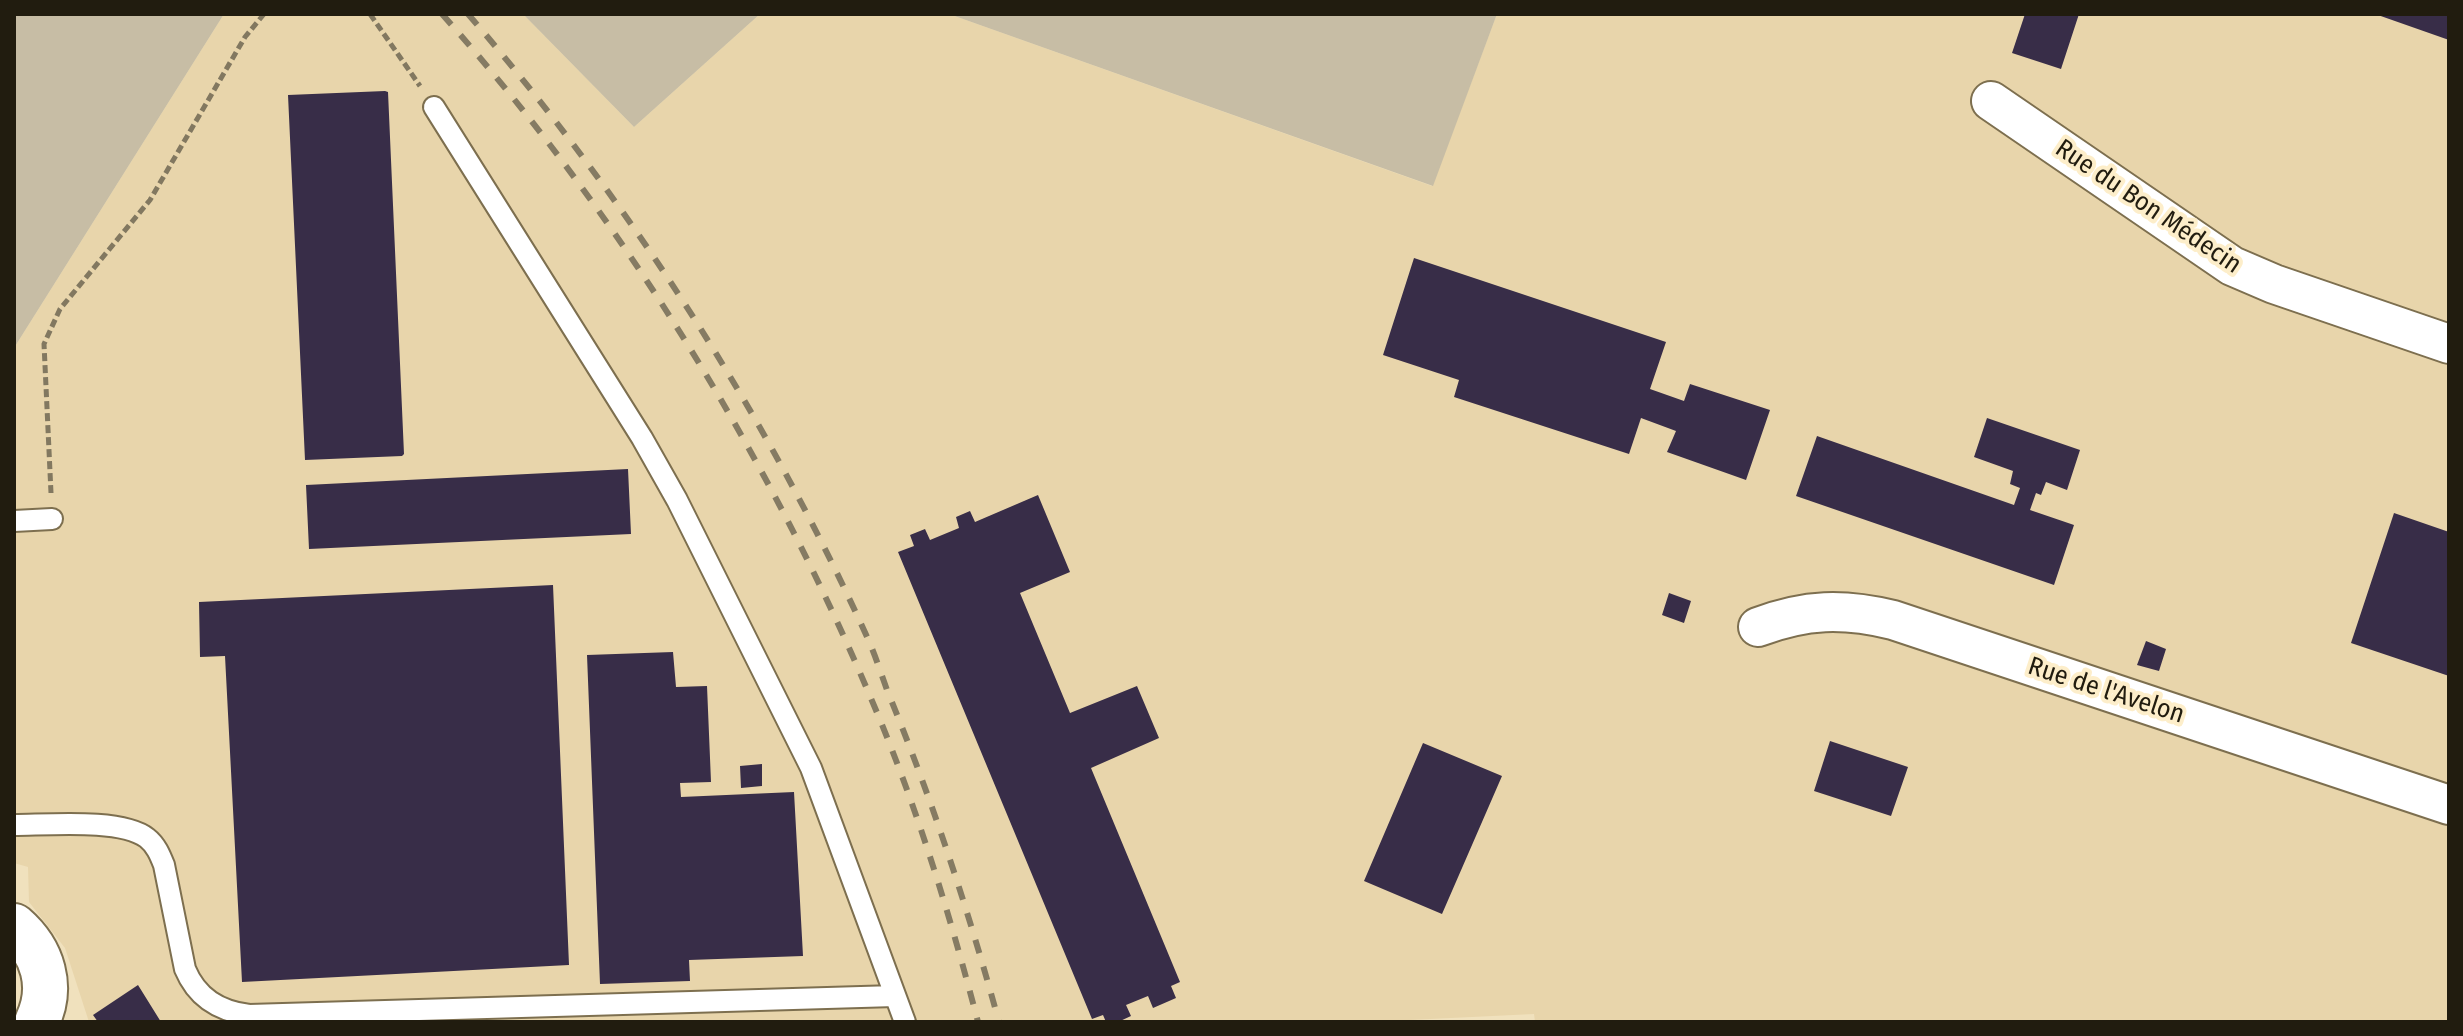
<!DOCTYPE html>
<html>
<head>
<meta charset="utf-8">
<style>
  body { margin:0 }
  #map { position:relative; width:2463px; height:1036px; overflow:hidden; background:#f0e1bd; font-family:"Fira Sans Condensed",sans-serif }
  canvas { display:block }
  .frame { position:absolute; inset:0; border:16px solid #211c0f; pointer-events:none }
</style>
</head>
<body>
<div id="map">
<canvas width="2463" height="1036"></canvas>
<div class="frame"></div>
</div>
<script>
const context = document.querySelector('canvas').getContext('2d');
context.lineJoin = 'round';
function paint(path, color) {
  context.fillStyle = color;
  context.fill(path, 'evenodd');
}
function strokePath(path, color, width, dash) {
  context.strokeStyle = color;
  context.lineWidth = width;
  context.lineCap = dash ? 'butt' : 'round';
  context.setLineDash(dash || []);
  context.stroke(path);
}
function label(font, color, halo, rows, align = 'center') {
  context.font = font + ' "Fira Sans Condensed",sans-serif';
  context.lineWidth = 8;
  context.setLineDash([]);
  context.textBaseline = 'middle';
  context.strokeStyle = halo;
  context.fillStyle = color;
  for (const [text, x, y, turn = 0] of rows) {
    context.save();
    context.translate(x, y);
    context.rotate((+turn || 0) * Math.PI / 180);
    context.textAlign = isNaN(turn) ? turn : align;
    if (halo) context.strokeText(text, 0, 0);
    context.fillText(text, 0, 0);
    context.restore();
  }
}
paint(new Path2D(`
  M224,14H523L634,127L760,14H949L1432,186L1497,14H2449V1022H1535L1534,1014L1368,1022H89L65,948L29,902L28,867L14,863V348Z`), '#e8d5ab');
paint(new Path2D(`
  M14,14H224L14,348Z
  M523,14H760L634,127Z
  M949,14H1497L1433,186Z`), '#c7bda5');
paint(new Path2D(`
  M2025,14H2079L2061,69L2012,53Z
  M2375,14H2449V40Z
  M385,91L388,92L404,454L402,456L305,460L288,95Z
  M1414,258L1666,342L1650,389L1684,401L1690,384L1770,410L1746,480L1667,452L1676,431L1641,418L1629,454L1454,397L1459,380L1383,355Z
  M1987,418L2080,450L2067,490L2046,482L2041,495L2036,493L2030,510L2074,525L2054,585L1796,496L1817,436L2014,505L2020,488L2010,484L2013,471L1974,457Z
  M628,469L631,534L309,549L306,485Z
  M1038,495L1070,572L1020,593L1070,713L1137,686L1159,738L1091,768L1180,982L1171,986L1176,998L1153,1008L1148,996L1126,1005L1131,1016L1118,1022H1106L1103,1015L1092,1019L898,552L914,546L910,535L925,529L930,540L959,528L956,517L970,511L975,522Z
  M2394,513L2449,532V676L2351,643Z
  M553,585L569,965L242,982L225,656L200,657L199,602Z
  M1669,593L1691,601L1684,623L1662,615Z
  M2146,641L2166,649L2159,671L2137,665Z
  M673,652L676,687L707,686L711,782L680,783L681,797L794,792L803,956L689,960L690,981L600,984L587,655Z
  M1830,741L1908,767L1891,816L1814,791Z
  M1423,743L1502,776L1442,914L1364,881Z
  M762,764V786L741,788L740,766Z
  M138,985L161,1022H98L93,1015Z`), '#382d48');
const service = new Path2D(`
  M434,107L642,438L677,500L811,768L905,1022
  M14,521L52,519
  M14,825C46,825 122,818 147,838C156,845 160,855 164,865L185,969C197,998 219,1011 249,1015L895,996`);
const minor = new Path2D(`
  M1991,101L2232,266L2274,284L2449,344
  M1758,627C1806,609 1843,608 1893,620L2449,805`);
const tertiary = new Path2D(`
  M14,926C43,951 54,987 37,1022`);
strokePath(service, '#7d6f4f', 24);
strokePath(minor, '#7d6f4f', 42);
strokePath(tertiary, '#7d6f4f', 48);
strokePath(new Path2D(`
  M370,14L420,86
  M51,493L44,344L60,309L150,200L245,37L264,14`), '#827860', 5, [8, 4]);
strokePath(service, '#fff', 20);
strokePath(minor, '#fff', 38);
strokePath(tertiary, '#fff', 44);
strokePath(new Path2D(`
  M442,14C619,213 766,451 870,696C915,801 949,911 978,1022
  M468,14C629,201 766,414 868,639C875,655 881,673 887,690C932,799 968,909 999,1022`), '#857b63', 6, [14, 14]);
label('26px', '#211c0f', '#fdeeca', [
  ["Rue du Bon Médecin",2148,207,34],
  ["Rue de l'Avelon",2106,691,18]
]);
</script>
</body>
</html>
